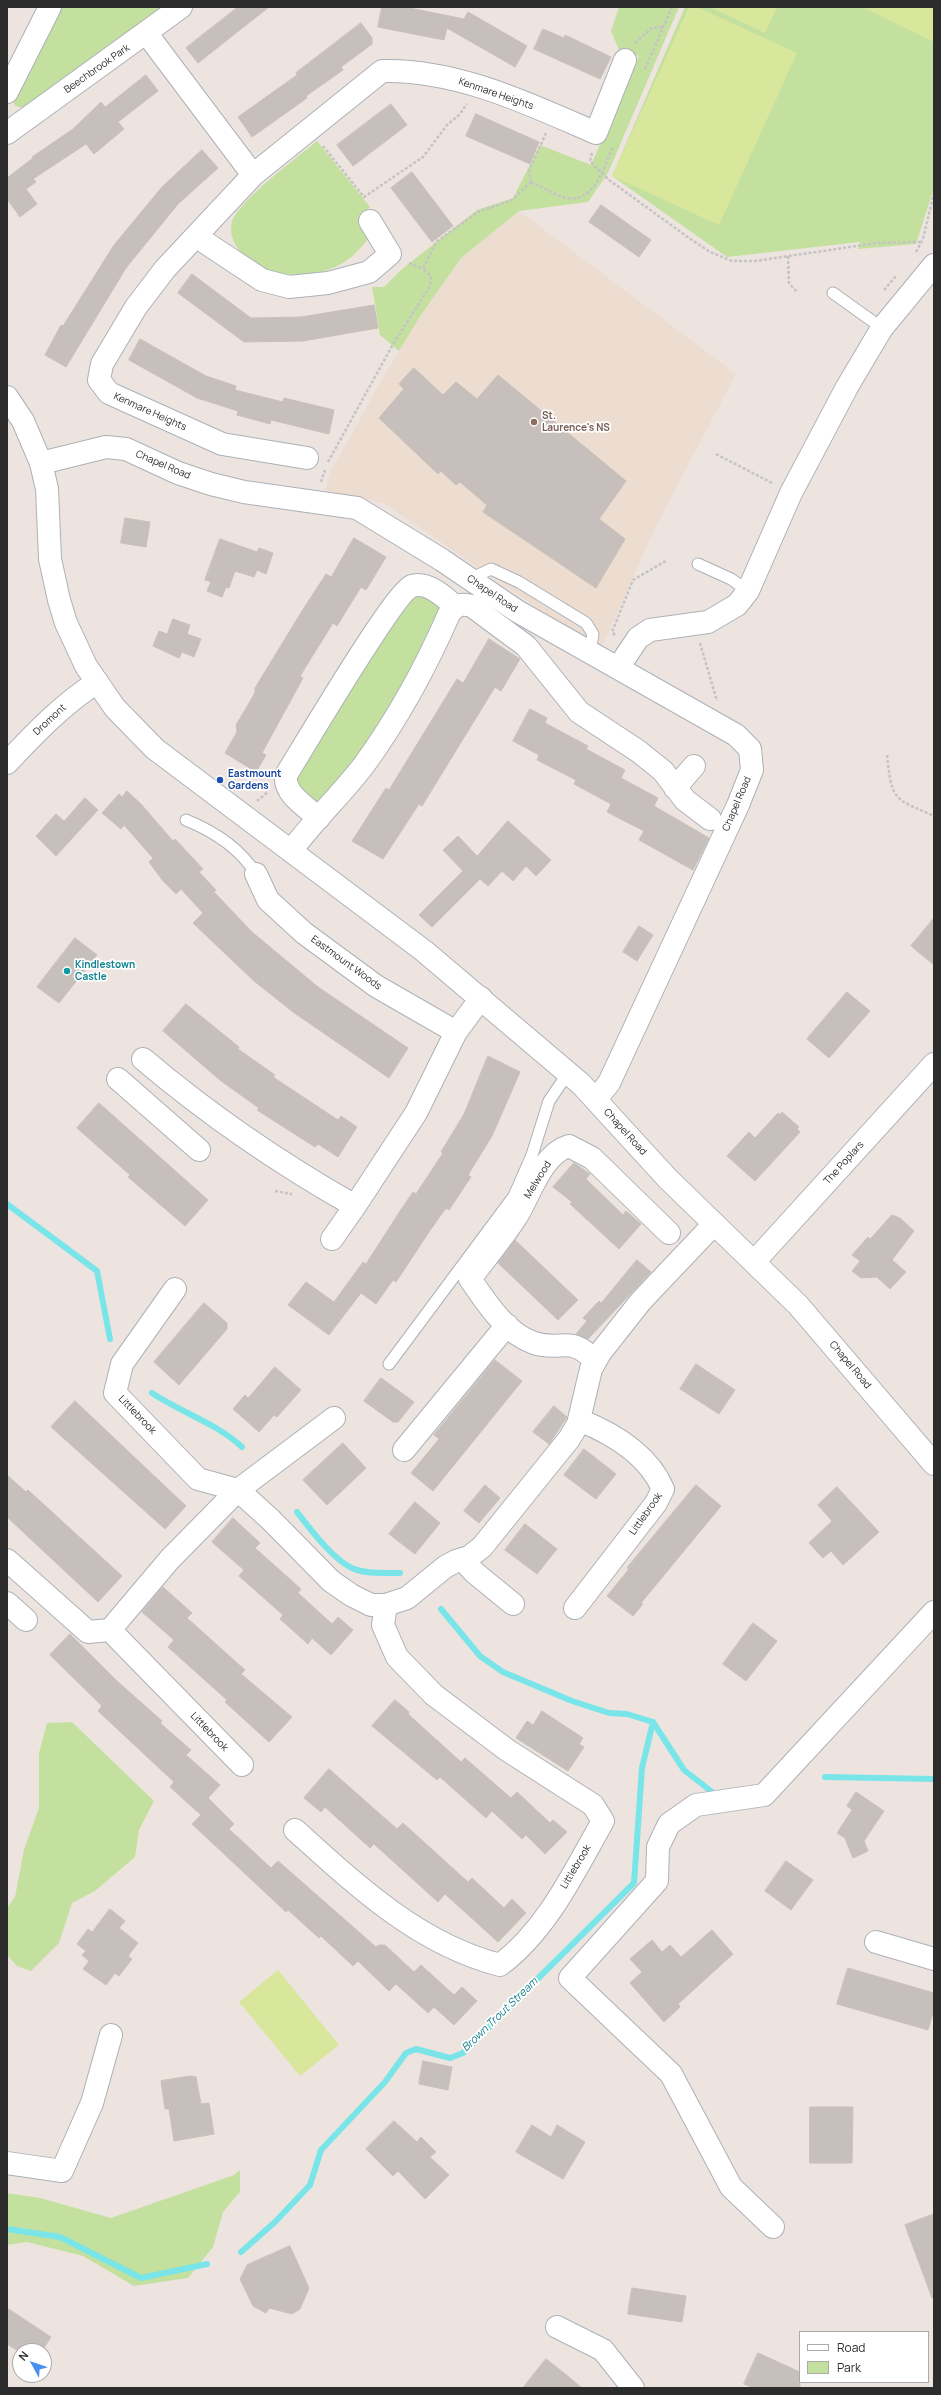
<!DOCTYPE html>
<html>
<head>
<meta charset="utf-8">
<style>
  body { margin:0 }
  #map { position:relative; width:941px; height:2395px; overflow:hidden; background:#ede4e0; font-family:Manrope,sans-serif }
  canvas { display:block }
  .frame { position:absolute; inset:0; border:8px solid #2c2c2c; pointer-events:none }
  .legend { position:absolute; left:799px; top:2331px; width:130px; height:52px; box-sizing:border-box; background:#fff; border:1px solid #ababab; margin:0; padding:5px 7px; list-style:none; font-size:12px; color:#2c2c2c }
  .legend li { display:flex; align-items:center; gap:8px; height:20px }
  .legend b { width:20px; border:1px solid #ababab }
  .north { position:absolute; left:12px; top:2343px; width:40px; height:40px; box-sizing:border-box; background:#fff; border:1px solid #ababab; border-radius:50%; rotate:310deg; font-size:11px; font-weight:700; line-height:16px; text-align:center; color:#2c2c2c }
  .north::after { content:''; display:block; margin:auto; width:14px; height:18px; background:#498ff1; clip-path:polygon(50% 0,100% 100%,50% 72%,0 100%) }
</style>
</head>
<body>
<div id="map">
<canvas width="941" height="2395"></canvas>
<div class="frame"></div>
<ul class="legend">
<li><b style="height:5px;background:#fff"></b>Road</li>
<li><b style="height:11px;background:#c4e09f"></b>Park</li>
</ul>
<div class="north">N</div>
</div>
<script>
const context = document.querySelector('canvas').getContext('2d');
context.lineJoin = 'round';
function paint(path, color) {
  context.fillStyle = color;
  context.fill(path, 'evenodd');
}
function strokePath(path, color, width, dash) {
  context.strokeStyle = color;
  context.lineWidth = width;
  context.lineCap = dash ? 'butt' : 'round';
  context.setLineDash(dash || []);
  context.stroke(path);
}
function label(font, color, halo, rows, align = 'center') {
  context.font = font + ' Manrope,sans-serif';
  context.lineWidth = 3.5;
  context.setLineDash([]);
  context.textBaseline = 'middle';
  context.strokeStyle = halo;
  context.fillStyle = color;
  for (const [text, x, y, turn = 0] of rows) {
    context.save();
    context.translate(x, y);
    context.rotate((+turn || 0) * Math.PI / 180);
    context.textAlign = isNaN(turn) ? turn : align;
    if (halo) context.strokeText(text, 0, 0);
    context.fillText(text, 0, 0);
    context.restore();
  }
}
paint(new Path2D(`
  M519,211L736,374L655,528L602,647L543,612L385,504L325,490L331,471L385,374L421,315L461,258Z`), '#edddd0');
paint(new Path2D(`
  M61,7H164L24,108L15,106L12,98Z
  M619,7H679L608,173L588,202L519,211L461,258L421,315L399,351L380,335L372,287H384L402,269L477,210L513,198L540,145L591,165L639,56L619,50L611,31Z
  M685,7H934V188L916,244L858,249L860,242L727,257L612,176Z
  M317,141L370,207L359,217L371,235C360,250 348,263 330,269C315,275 295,276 279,273C257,269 225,248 232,222C237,202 299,156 317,141Z
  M419,593L430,596L444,611L385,724L319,805L297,786L296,781L331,718L409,599Z
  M72,1722L154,1801L139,1830L135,1857L95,1891L72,1903L59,1943L31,1971L17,1966L7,1955V1908L15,1897L24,1850L39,1808V1753L47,1723Z
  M240,2170V2192L223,2212L213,2247L188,2278L134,2286L83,2256L27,2242L7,2245V2193L40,2198L111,2218L234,2175Z`), '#c4e09f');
paint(new Path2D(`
  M689,7H697L797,53L719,225L612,176Z
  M710,7H777L765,33Z
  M862,7H934V42Z
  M278,1970L339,2045L300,2076L239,2002Z`), '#d8e79c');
strokePath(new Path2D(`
  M7,1204L97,1271L110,1339
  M152,1393C182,1413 216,1423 242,1447
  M297,1512C310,1529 336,1564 357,1570C370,1574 386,1573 400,1573
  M441,1609L480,1656L503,1672L572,1701L609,1713L627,1714L653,1722L684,1770L716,1795
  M825,1777L934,1779
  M7,2229L60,2237L141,2278L207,2264
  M241,2252L275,2222L310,2185L321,2150L385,2082L406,2053L416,2049L450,2058L463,2053L634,1883L642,1768L653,1722`), '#79e5e9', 6);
const building = new Path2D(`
  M238,7H269L198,63L186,48Z
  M382,7H405L464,19L468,12L527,46L515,67L447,28L444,40L378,27Z
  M361,23L372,38V44L341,67L343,70L306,96L307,98L252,137L238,117L297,75L296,73Z
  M543,29L564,38L565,35L611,57L600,79L534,49Z
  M146,75L158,91L118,122L124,129L94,154L86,144L33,179L36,182L26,189L37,204L20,217L7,199V178L33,158L32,157L73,129L101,102L105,107Z
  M391,104L407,125L353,166L337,145Z
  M476,114L539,142L530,164L466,136Z
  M202,150L218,168L178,204L126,268L66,367L45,355L61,325L63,326L114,245L162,187Z
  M412,172L453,226L432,242L391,188Z
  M601,205L651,240L639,257L589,222Z
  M192,274L251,318L301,317L374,305L378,328L303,341L244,342L178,293Z
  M140,339L206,376L236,386L235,390L283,402L284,398L334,410L329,434L271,420L270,424L237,415L238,411L197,398L129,360Z
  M414,368L443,395L456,382L477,399L498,375L626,481L599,519L625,539L596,588L483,512L487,505L460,482L456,485L441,471L438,474L379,418L404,389L399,384Z
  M125,518L150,522L146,547L121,543Z
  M354,538L386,557L366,590L361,587L337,626L333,623L300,676L303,678L262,753L266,755L256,772L225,753L237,732L236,725L255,693V688L302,611L326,574L331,577Z
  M220,539L257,552L259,548L273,553L266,574L257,570L254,577L235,571L229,588L226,587L222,597L207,591L211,582L205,580Z
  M173,619L190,625L187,634L201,639L194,657L182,652L179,658L153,646L159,631L167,634Z
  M489,639L520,659L501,691L495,687L422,806L419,804L383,859L352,841L386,788L389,790L457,679L463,683Z
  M530,709L547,718L545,723L588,746L586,749L625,770L621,778L658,798L654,806L709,838L693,870L639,840L644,831L607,812L611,804L574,784L576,780L537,760L539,755L513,741Z
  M127,791L141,804L173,841L175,839L203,869L199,872L216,890L214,892L252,932L318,987L408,1048L389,1078L293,1012L254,981L193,923L203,913L181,889L176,894L163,881L149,862L153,858L124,825L121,829L102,813L119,794L122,797Z
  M85,798L98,810L56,856L36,836L56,814L64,821Z
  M508,821L551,860L536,876L526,866L513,881L502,871L488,886L480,879L432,927L419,915L463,871L443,850L458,836L477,856Z
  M934,918V965L911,946Z
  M639,926L653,935L637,961L623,952Z
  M75,938L97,955L59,1003L37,987Z
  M847,992L870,1011L829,1058L807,1039Z
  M186,1004L239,1047L238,1049L275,1075L273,1077L338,1120L341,1116L357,1127L338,1157L318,1144L315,1147L257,1110L259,1108L221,1081L163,1031Z
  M488,1056L520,1072L492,1136L468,1175L471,1177L449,1210L446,1208L431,1229L396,1282L393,1280L376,1304L361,1293L329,1335L288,1305L306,1282L334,1302L363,1262L366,1264L402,1208L413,1192L416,1194L443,1153L441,1152L464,1114Z
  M99,1103L208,1200L185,1226L128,1177L130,1175L77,1128Z
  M782,1112L799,1127L797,1129L800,1132L755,1181L727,1156L749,1132L755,1138L778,1113L780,1115Z
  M574,1163L590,1174L586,1179L623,1215L626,1211L641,1224L619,1249L570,1204L572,1202L553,1187Z
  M892,1215L900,1218L914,1231L892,1260L906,1272L890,1289L877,1277L861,1278L852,1271L860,1261L852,1255L868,1237L870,1239Z
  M515,1240L578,1300L558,1320L498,1263Z
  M637,1260L651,1272L588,1339L576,1334L587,1321L583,1318L599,1301L601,1303Z
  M204,1303L227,1323V1329L179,1385L154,1362Z
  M495,1360L522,1381L433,1491L411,1473L439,1439L434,1435Z
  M696,1364L735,1390L719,1414L680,1389Z
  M275,1367L301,1390L277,1417L274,1415L259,1432L233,1409L245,1395L248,1398Z
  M381,1378L414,1402L398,1422H393L364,1401Z
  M75,1401L186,1506L165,1529L51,1427Z
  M554,1406L567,1417L549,1444L533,1432Z
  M343,1443L366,1468L327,1505L303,1480Z
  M584,1449L616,1474L596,1499L564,1475Z
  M7,1475L26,1492L28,1490L122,1576L98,1602L7,1517Z
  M485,1485L500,1498L479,1523L464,1511Z
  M696,1485L721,1506L641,1603L643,1604L633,1616L607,1596L629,1569L627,1568Z
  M837,1487L879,1532L843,1565L831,1551L823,1558L809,1543L832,1521L818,1505Z
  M415,1502L440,1523L415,1554L389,1534Z
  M233,1518L260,1543L255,1548L301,1589L298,1593L332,1624L338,1617L353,1630L331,1655L312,1638L308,1644L280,1619L283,1615L239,1576L244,1570L212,1542Z
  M525,1524L557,1549L537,1574L505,1550Z
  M163,1587L192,1613L187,1618L245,1670L241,1674L292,1717L269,1742L225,1702L227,1700L168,1647L174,1640L142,1612Z
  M753,1623L777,1641L746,1681L723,1664Z
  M70,1634L117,1681L162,1721L160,1723L191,1750L186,1755L220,1785L208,1798L234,1824L229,1829L271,1868L278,1861L376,1947L379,1945H385L414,1972L421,1965L454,1995L462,1987L477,2001L454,2025L434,2007L428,2013L396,1984L389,1991L358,1961L353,1966L321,1936L319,1938L288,1910L286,1912L192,1824L201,1815L170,1787L174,1782L98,1711L102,1706L50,1655Z
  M395,1700L409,1712L408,1714L461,1762L465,1758L511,1798L517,1792L550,1823L553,1820L567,1832L545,1854L526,1835L522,1839L492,1811L486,1818L440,1777L437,1780L372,1726Z
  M542,1711L583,1738L579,1744L584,1747L568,1771L516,1738L527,1721L533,1725Z
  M329,1769L397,1829L403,1823L468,1882L472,1878L504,1908L512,1899L526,1913L498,1942L445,1894L438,1902L374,1844L370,1848L325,1807L321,1812L304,1798Z
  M856,1792L884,1811L864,1841L868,1851L853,1858L845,1838L837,1833L852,1810L847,1806Z
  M786,1861L813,1880L791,1910L765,1891Z
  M110,1909L125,1921L119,1928L138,1943L128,1956L132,1959L119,1976L115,1973L106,1985L83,1969L89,1961L82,1955L86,1951L77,1944L88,1929L92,1932Z
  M712,1930L733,1954L678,2004L680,2007L664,2022L630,1983L642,1972L630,1959L652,1940L662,1952L670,1945L681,1957Z
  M848,1968L934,1993V2009L928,2030L837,2004Z
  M423,2061L452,2067L448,2090L419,2084Z
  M191,2076L196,2077L201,2104L209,2103L214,2134L174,2141L169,2109H165L161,2081Z
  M810,2107H853L852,2163H810Z
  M394,2121L417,2142L421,2137L436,2152L430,2157L449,2175L425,2199L398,2171L393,2176L366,2149Z
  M532,2125L551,2137L557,2125L585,2142L563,2179L516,2152Z
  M934,2214V2298H932L905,2225Z
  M290,2246L309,2288L300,2309L292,2314L269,2308L266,2313L253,2306L240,2279L247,2265Z
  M632,2288L686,2296L682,2322L628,2314Z
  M7,2308L51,2337L42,2351H18L7,2344Z
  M758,2353L800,2372V2388H754L744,2384Z
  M546,2359L564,2373L582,2388H523Z`);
paint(building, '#c6bfbb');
strokePath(building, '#c9c0b9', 1);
const service = new Path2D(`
  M833,293L882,328
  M698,564L731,579L748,591
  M470,579L491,569L519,582L586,623L593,634L590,652
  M186,820C213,831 240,848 256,874
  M389,1364L514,1196L532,1155L549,1101L568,1073`);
const minor = new Path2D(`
  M147,34L253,175
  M7,92L50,7
  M7,133L181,7
  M197,237L262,280L289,287L328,283L369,272L390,254L370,221
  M307,458L222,444L109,393L99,380L102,364L136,307L165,269L253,175L382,71C457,69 529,104 596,133L625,60
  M41,463L106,447L126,449L178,473L211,484L244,492L357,508L442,560L517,611L736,735L750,749L752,770L738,805L609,1083L596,1099
  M618,668L638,638L650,630L708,622L737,605L748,591L791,493L847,387L882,328L934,265
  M7,763C35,733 62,705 97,682
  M675,788L694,766
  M319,818C306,807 283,793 286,775C303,748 394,593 412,586C427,581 445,597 454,606
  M291,851C313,821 341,795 364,765C398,718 426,667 449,614C456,605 461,603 472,606L526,646L579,712L638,751L663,771L685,800L710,819
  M256,874L268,900L304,933L376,986L456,1032
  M143,1059C209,1115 279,1163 355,1206L332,1239
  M118,1079L199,1150
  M355,1206L416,1113L456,1032L481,998
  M754,1262L934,1064
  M175,1289L122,1364L115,1393L198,1479L238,1490L271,1520L331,1581L351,1595L371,1605H386L407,1598L445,1567L456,1561L469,1557L482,1547L569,1439L578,1424L591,1369L600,1353L641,1301L714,1224
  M595,1361C570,1334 562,1352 534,1343C505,1333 486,1302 470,1279C485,1259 501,1240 515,1219C530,1197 540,1155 569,1146L592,1158L669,1233
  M404,1450L507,1325
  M462,1559L475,1573L513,1604
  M7,1560L88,1632L110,1630
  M7,1603L26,1620
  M575,1608L656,1503L663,1489C648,1454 612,1433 579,1420
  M242,1765L110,1630L170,1559L238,1490L334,1418
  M295,1830C356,1885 418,1944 500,1965C547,1930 574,1872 603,1821L593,1805L507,1750L434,1695L397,1657L383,1625L386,1605
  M876,1942L934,1959
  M7,2163L62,2171L92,2103L111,2035
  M773,2227L731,2187L671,2074L570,1978L657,1881L658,1847L669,1824L696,1805L764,1795L934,1612
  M557,2327L603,2350L633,2388`);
const tertiary = new Path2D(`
  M7,397L23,421L41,463L47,489L50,559L59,600L66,623L86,666L115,708L155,749L424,951L581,1084L668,1179L798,1305L934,1464`);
strokePath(service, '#acb1b8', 13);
strokePath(minor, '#acb1b8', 24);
strokePath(tertiary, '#acb1b8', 24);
strokePath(new Path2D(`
  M635,43L652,28L663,27
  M645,69L672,7
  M323,146L364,197L423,157L447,125L459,115L467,104
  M592,153L590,161L609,180L689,238L710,252L732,261H755L877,243L921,242
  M531,182C543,187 556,196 568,198C595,203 605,164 613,146
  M531,182L529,171L546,133
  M916,252L923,239L934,193
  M788,256L789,283L797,292
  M409,263L423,269
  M884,290L896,276
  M716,454L772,483
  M328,462L392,346L430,286L431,276L423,269L436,242L478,212L512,200L531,182
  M321,482L325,470
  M615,635L612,632L633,580L666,561
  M700,643L717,701
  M887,755C892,801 893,798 934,816
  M257,801L268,792
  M275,1191L292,1194`), '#c4c4c4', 2.5, [3, 2]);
strokePath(service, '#fff', 11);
strokePath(minor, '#fff', 22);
strokePath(tertiary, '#fff', 22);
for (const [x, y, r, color] of [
  [534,422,4,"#8d6e63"],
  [220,780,4,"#1a4fb4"],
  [67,971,4,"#0f9aa8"]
]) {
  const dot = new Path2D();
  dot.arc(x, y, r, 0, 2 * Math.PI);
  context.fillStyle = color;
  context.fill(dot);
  strokePath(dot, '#fff', 1.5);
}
label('10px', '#2c2c2c', '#fff', [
  ["Beechbrook Park",97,69,-35],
  ["Kenmare Heights",496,94,19],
  ["Kenmare Heights",150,412,24],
  ["Chapel Road",163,465,23],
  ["Chapel Road",492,594,34],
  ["Dromont",50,720,-43],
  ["Chapel Road",737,804,-67],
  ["Eastmount Woods",346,963,36],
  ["Chapel Road",625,1132,48],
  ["The Poplars",844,1163,-48],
  ["Melwood",538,1180,-58],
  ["Chapel Road",850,1365,50],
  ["Littlebrook",137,1415,46],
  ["Littlebrook",646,1514,-55],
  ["Littlebrook",209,1732,46],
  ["Littlebrook",576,1867,-59]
]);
label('bold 10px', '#785e54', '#fff', [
  ["St.",542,416],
  ["Laurence's NS",542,428]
], 'left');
label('bold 10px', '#164399', '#fff', [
  ["Eastmount",228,774],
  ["Gardens",228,786]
], 'left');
label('bold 10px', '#0d838f', '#fff', [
  ["Kindlestown",75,965],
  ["Castle",75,977]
], 'left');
label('italic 11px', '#157d8a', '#fff', [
  ["Brown Trout Stream",500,2015,-44]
]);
</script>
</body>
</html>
